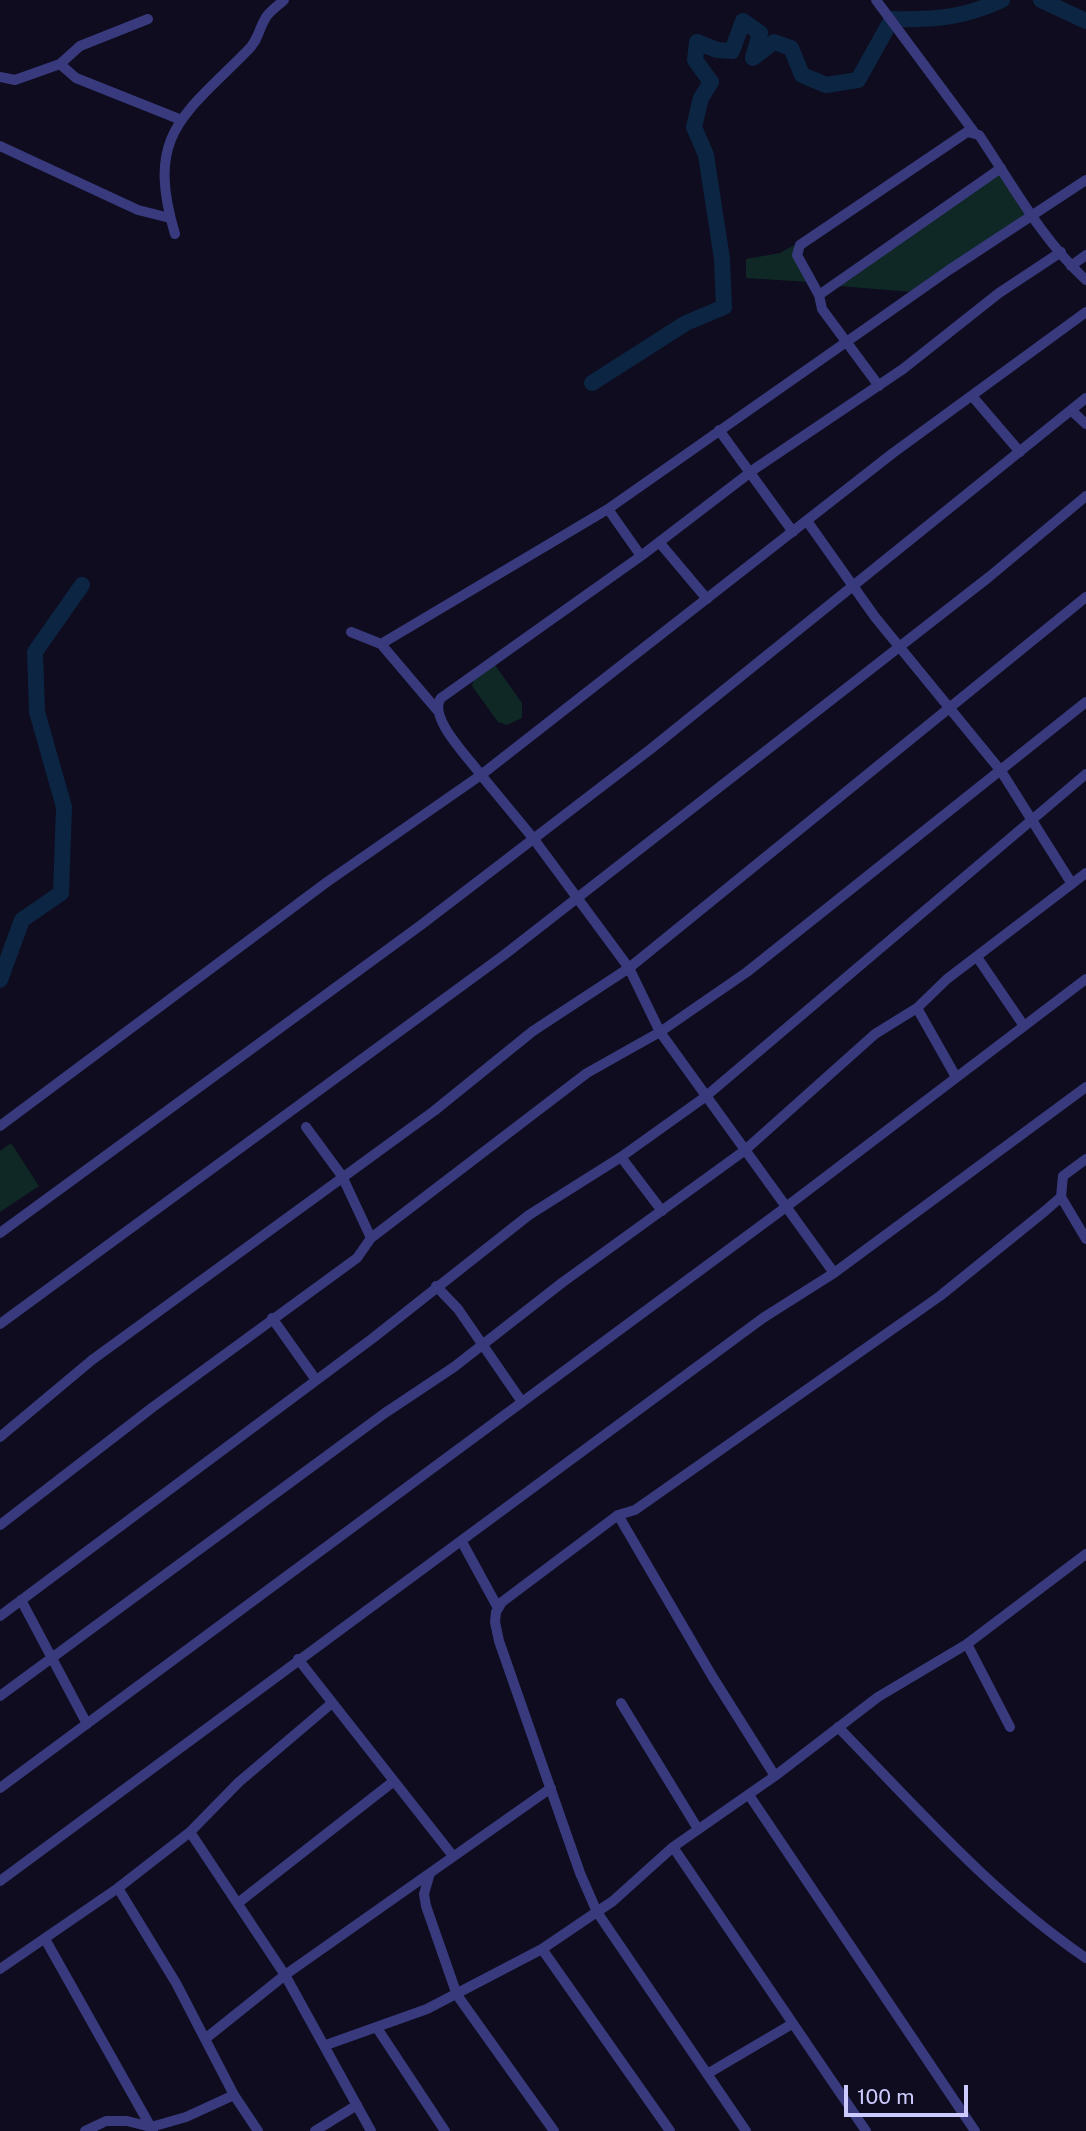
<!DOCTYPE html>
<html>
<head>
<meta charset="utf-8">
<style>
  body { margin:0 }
  #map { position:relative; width:1086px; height:2131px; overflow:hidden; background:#0e0c1e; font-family:"Public Sans",sans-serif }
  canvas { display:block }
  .scale { position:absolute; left:844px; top:2085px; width:124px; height:32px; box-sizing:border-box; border:4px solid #cccafe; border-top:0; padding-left:9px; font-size:21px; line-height:24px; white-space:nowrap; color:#cccafe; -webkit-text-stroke:5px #0e0c1e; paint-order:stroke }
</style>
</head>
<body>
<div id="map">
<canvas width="1086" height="2131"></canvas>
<div class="scale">100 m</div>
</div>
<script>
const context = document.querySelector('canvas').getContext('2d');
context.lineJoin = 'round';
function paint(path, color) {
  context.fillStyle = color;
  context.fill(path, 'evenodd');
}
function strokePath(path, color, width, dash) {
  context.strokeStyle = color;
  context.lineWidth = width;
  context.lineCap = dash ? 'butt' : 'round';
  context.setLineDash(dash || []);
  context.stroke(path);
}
paint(new Path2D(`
  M1001,173L1026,214L913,292L839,286Z
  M800,242L798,256L808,282L746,278V259L780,253Z
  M495,665L522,703V718L507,725L498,722L472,686L474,679Z
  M11,1143L39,1186L0,1212V1151Z`), '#0f2825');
strokePath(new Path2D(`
  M1041,0L1086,21
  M753,58L774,42L791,48L802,75L826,85L858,80L892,19C934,20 963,18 1002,0
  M592,383L686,323L724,307L722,259L706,155L694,127L701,98L711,82L695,60L697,42L717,50L732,51L743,21L760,33L753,58
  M0,980L22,920L61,893L64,807L37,712L35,652L82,585`), '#0c2542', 16);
strokePath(new Path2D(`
  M876,0L974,132
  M60,64L76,78L179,119
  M0,77L15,80L60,64L80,46L148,19
  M0,146L138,210L170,218
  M175,234C145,134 183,116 247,51C258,41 258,31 265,19C268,12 278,6 284,0
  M1071,266L1086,255
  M819,295L797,255L800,245L967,132L979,135C1012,184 1042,240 1086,280
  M879,386L822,309L819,295L1001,168
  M972,396L1020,452
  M1071,410L1086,424
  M719,430L793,532
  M807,521L875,617L1001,771L1072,884
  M659,542L707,599
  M641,556L608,509L949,270L1086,180
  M351,632L381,644L437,710
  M381,644L608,509
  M977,957L1024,1026
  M917,1008L956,1077
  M0,1126L327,882L481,775C469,758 427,717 441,698L641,556L756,468L903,369L999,293L1061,252
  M306,1127L342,1176L371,1238
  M621,1157L662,1211
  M1061,1197L1086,1239
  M0,1233L421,925L652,748L1086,398
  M834,1273L660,1032L629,968L533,838L481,775L893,453L1086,312
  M436,1286L458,1309L522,1402
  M272,1318L316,1380
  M0,1324L504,955L989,577L1086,496
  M0,1437L92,1360L434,1111L533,1031L629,968L1086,597
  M618,1515L712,1676L775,1776
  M0,1525L153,1407L357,1258L371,1238L587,1073L660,1032L747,972L1086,702
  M462,1542L498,1608
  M21,1600L87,1724
  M0,1616L373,1338L529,1215L621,1157L705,1097L1086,774
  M967,1644L1010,1727
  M298,1659L453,1856
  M0,1696L385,1413L454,1367L563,1282L744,1151L875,1034L917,1008L947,979L1086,873
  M332,1703L239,1782L190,1832L285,1975L371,2131
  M621,1703L698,1829
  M838,1727C917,1808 992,1894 1086,1958
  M0,1788L786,1207L1086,979
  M551,1788L430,1873L424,1894L426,1906L457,1995L554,2131
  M749,1795L975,2131
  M673,1847L866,2131
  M0,1881L763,1318L834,1273L1086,1087
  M118,1888L176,1983L234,2095L258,2131
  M238,1903L394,1781
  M45,1939L153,2131
  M542,1949L670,2131
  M0,1969L118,1888L190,1832
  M377,2028L445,2131
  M205,2039L285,1975L430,1873
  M326,2045L427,2009L542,1949L613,1901L673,1847L775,1776L878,1697L967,1644L1086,1554
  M707,2074L792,2024
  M85,2131L106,2121H127L151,2127L186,2117L234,2095
  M315,2131L357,2105
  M746,2131L597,1912L580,1873L499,1641L495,1622L496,1612L502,1602L618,1515L635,1510L940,1296L1045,1211L1061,1197L1063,1176L1086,1159`), '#383a7d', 10);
</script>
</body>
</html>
